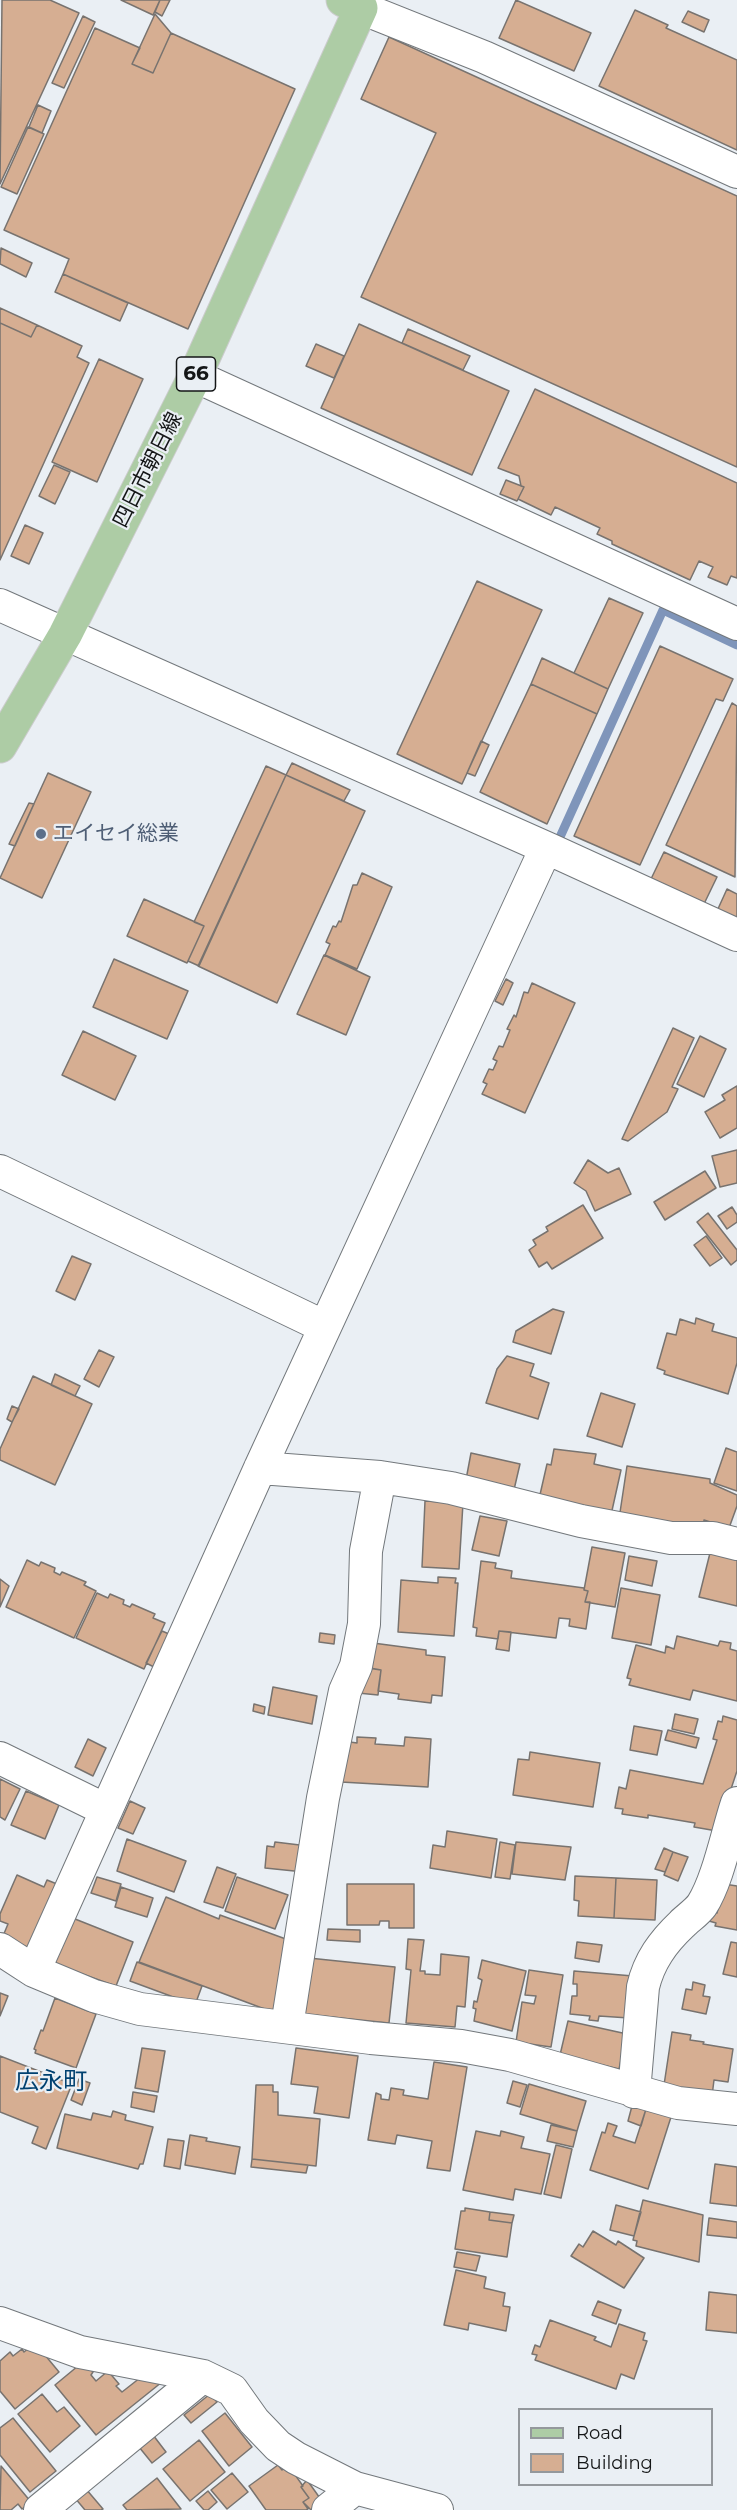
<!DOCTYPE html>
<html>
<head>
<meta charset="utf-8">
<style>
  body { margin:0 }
  #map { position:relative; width:737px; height:2510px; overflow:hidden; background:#eaeff4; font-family:Montserrat,sans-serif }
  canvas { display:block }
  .legend { position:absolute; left:518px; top:2408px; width:195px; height:78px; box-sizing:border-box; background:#eaeff4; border:2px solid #94989c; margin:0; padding:8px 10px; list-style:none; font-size:18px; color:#141617 }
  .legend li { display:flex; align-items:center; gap:12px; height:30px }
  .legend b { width:30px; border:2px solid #94989c }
</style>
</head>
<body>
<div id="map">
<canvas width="737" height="2510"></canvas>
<ul class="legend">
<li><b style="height:8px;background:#adcca5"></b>Road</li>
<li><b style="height:16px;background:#d6ae92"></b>Building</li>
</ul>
</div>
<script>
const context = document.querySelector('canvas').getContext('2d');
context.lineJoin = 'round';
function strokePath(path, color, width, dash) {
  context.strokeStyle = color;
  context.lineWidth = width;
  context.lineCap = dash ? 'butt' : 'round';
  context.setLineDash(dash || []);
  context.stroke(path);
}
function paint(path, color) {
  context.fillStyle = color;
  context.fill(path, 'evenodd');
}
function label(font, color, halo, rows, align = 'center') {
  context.font = font + ' Montserrat,"Noto Sans JP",sans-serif';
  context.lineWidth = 4.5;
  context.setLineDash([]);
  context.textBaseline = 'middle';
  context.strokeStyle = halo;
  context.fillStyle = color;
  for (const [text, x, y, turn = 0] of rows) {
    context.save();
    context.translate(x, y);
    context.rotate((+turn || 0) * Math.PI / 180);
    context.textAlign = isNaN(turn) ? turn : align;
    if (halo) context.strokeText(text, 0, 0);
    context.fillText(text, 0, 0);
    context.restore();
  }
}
strokePath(new Path2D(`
  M555,848L663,610L737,645`), '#7f95ba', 9);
const building = new Path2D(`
  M2,0H50L79,13L0,184Z
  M121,0H160L153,15Z
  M160,0H170L162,16L155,12Z
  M516,0L591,33L574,71L499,38Z
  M635,10L668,25L666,28L737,60V150L599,86Z
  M688,11L709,20L704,32L682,22Z
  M155,14L171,33L153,73L132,64Z
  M83,16L95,22L64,88L52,83Z
  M95,28L140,48L132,64L153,73L171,33L295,89L188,329L63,274L69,259L4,230Z
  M389,37L737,196V467L361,297L436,133L361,99Z
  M38,105L51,111L42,133L29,127Z
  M28,127L44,134L17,194L1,187Z
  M1,248L32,263L26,277L0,264Z
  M63,274L128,303L120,321L55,292Z
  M0,308L37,325L31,337L0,323Z
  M0,323L31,337L37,325L82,346L77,357L89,363L0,560Z
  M359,324L509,391L472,475L321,408Z
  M408,329L470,356L463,370L402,343Z
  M316,344L344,356L334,378L306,366Z
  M99,359L143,379L97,482L52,462Z
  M535,389L737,483V578L731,576L727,585L708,577L713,567L699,561L690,580L612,544V541L597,534L600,528L555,507L551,515L518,499L524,487L521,486L519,476L498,468Z
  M54,465L70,472L55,504L39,496Z
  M506,480L524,487L517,501L500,494Z
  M25,525L43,533L29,564L11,556Z
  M477,581L542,610L462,784L397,754Z
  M609,598L643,613L608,689L574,673Z
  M660,646L733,679L723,701L716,699L640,865L574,836Z
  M542,658L608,689L597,714L531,684Z
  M531,684L597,714L547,824L480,792Z
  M732,703L737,706L735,877L666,845Z
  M481,741L489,745L475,776L467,773Z
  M292,763L350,790L344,801L286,775Z
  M266,766L286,775L199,966L188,961L204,926L194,922Z
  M48,773L91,792L42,898L0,878Z
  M286,775L365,811L277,1003L198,966Z
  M29,803L34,804L15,846L9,844Z
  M664,852L717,877L703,906L650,881Z
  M362,873L392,887L357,969L325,955L330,944L326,942L333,926L336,927L339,921L341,922L353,885H357Z
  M727,889L737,894V921L717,911Z
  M144,899L204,926L187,963L127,936Z
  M324,955L370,977L346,1035L297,1014Z
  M114,959L188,991L167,1039L93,1007Z
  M506,979L513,983L503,1005L495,1001Z
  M532,983L575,1003L525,1113L482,1094L487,1084L483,1082L489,1069L493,1070L497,1061L493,1059L499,1046L503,1047L510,1030L507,1029L514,1015L516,1017L524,992L528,993Z
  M673,1028L694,1038L672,1087L678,1089L667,1112L628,1141L622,1139Z
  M83,1031L136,1056L115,1100L62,1075Z
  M700,1036L726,1049L704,1097L677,1084Z
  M737,1086V1128L720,1138L705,1112L725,1100L722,1095Z
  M737,1150V1183L720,1187L712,1156Z
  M588,1160L608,1173L619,1168L631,1194L595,1211L586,1191L574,1183Z
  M705,1171L716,1188L665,1220L654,1202Z
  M583,1205L603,1238L552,1269L547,1262L539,1267L529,1250L536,1245L533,1240L548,1231L546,1227Z
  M732,1207L737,1215V1222L727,1229L718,1216Z
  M708,1213L737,1250V1260L731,1265L697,1222Z
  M706,1236L722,1258L710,1266L694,1245Z
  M72,1256L91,1264L75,1300L56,1291Z
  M553,1309L564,1312L551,1354L513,1342L516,1331Z
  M696,1318L714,1324L712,1331L737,1338V1363L728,1394L664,1374L665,1371L657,1368L667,1333L676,1335L680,1319L695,1324Z
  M99,1350L114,1357L99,1387L84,1379Z
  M507,1356L534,1364L530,1376L549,1383L538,1419L486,1403L497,1369Z
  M55,1374L80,1386L75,1396L51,1385Z
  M33,1376L92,1404L55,1485L0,1460V1449Z
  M601,1393L635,1404L622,1447L587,1436Z
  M12,1406L19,1409L12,1422L7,1419Z
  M726,1448L737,1452V1491L714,1483Z
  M554,1449L596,1454L594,1464L621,1470L611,1515L539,1499L547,1464L551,1465Z
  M471,1453L520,1464L513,1494L465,1485Z
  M627,1466L710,1479V1483L737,1495V1506L729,1528L704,1520L703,1530L619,1519Z
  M425,1501L463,1503L459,1569L422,1567Z
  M480,1516L507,1521L499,1556L472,1550Z
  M712,1545L737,1551V1606L699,1597Z
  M592,1547L625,1553L615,1607L585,1602L588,1591L584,1590Z
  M629,1556L657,1561L652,1586L625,1580Z
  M27,1560L39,1566L41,1562L55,1568L54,1572L60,1575L62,1572L86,1582L84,1585L96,1591L74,1638L6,1607Z
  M481,1561L496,1563L495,1568L512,1571L511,1578L584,1588V1590L588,1591L585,1602H590L586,1629L569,1626L570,1619L559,1618L556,1638L499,1631L498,1639L476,1636L477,1628L473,1627Z
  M438,1577L456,1578L455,1583H458L454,1636L398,1632L401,1580L438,1583Z
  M0,1579L9,1586L0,1607Z
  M621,1588L660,1595L651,1645L612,1638Z
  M97,1593L108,1598L110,1594L124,1600L123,1604L130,1607L132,1604L155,1614L153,1618L165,1623L144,1669L76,1638Z
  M162,1631L169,1634L154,1667L146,1663Z
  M499,1631L511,1632L509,1651L496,1649Z
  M320,1633L335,1635L334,1644L319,1642Z
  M677,1636L718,1646L720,1641L731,1643L730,1649L737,1651V1701L693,1690L690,1700L629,1685L631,1679L627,1678L636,1645L665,1653L666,1646L674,1649Z
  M373,1643L426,1650V1655L445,1657L442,1696L432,1695L431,1703L398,1699L399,1694L378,1691L381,1670L370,1668Z
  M361,1667L381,1670L378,1695L358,1693Z
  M273,1687L317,1696L312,1724L268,1715Z
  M254,1704L265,1707L264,1714L253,1711Z
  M675,1714L698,1719L694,1734L672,1729Z
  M723,1716L737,1720V1771L717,1831L694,1827L695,1823L648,1815V1818L622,1814L623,1809L615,1808L619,1787L626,1789L630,1770L703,1784L717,1740L713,1739L718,1721L722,1722Z
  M634,1726L662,1731L657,1755L630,1750Z
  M668,1730L699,1738L696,1748L665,1740Z
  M357,1737L376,1738L375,1744L404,1746L405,1737L431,1739L428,1787L341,1782L350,1742L357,1743Z
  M88,1739L106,1748L93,1776L75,1767Z
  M530,1752L600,1763L593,1807L513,1795L518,1759L529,1760Z
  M0,1779L20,1789L5,1820L0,1817Z
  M26,1791L59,1805L45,1839L11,1825Z
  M130,1801L145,1808L133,1834L118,1828Z
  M447,1831L497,1839L491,1878L430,1868L433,1845L445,1847Z
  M127,1839L186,1861L174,1892L117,1871Z
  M275,1842L308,1846L304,1872L265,1868L267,1846L274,1847Z
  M500,1842L515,1845L510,1879L495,1877Z
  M516,1842L571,1847L565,1880L512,1874Z
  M664,1848L673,1852L665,1872L655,1869Z
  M673,1852L688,1857L678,1881L664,1875Z
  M217,1867L236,1874L223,1908L204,1902Z
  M17,1875L44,1887L47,1880L57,1884L29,1948L3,1936L8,1924L0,1921V1914Z
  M575,1876L616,1878L614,1918L578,1916L579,1901L574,1900Z
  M97,1877L121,1884L116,1901L91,1893Z
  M237,1877L288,1895L275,1929L225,1911Z
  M616,1878L657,1880L655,1920L614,1918Z
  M347,1884H414V1928H389V1921H380L379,1925H347Z
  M724,1884L737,1886V1930L715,1926L716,1923L709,1921L711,1912L717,1913Z
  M121,1887L153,1898L147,1917L115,1907Z
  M166,1897L219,1919L220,1915L294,1942L281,2010L270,2011L139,1962Z
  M70,1917L133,1942L116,1986L51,1963Z
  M328,1929L360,1930V1942L327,1940Z
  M408,1939L424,1940L420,1971H425V1974L440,1975L441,1954L469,1957L465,2007L457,2006L455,2027L406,2023L411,1970L406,1969Z
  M577,1942L602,1945L599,1962L575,1958Z
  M731,1942L737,1943V1977L723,1974Z
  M309,1958L395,1967L389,2023L303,2014Z
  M482,1960L526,1971L512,2031L474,2021L476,2009L473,2008L474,2001L477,2002L482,1980L478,1978Z
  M137,1962L202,1986L195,2005L130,1981Z
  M529,1970L563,1975L551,2047L516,2042L522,2002L534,2004L536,1996L525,1995Z
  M574,1971L633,1976L629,2018L599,2016L598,2021L589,2020L590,2016L570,2014L572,1996H577V1984H573Z
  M693,1982L705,1985L703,1996L710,1997L706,2014L682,2009L686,1989L692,1990Z
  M0,1993L8,1996L0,2016Z
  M55,1998L96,2014L76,2068L35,2053L36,2050L34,2049L41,2030L43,2031Z
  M568,2021L627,2034L619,2069L560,2055Z
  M672,2032L691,2035L690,2040L704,2042L703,2044L733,2049L728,2082L714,2080L712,2096L664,2085Z
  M142,2048L165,2051L158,2092L135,2088Z
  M296,2048L358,2056L349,2118L314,2113L318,2087L291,2084Z
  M0,2056L72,2084L46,2149L32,2143L38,2127L0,2112Z
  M434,2062L467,2067L450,2171L427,2168L432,2141L397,2135L395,2144L368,2140L376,2093L381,2095V2099L389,2100L391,2088L404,2090L403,2095L428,2099Z
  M79,2079L90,2083L82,2105L71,2100Z
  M513,2081L527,2085L520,2107L507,2103Z
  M529,2084L586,2101L577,2131L520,2114Z
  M256,2085H273V2092H278V2115L320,2119L316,2166L252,2159Z
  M133,2092L157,2096L154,2112L131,2107Z
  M632,2106L646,2109L641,2126L628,2121Z
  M646,2109L671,2117L648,2189L590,2170L602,2132L605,2133L608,2123L617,2126L613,2136L635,2143Z
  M113,2111L126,2115L125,2120L153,2127L143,2164H140L138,2169L57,2148L65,2114L91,2120L93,2113L111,2117Z
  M551,2125L577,2131L573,2147L547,2141Z
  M476,2131L500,2136L501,2131L524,2137L521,2148L550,2154L541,2194L515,2189L513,2200L463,2190Z
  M190,2135L207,2138L206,2141L240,2147L235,2174L185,2165Z
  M168,2139L184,2141L180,2169L164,2166Z
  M556,2145L572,2149L561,2198L544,2194Z
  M252,2159L308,2165L306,2173L251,2167Z
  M715,2164L737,2167V2206L710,2203Z
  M643,2200L703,2215L699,2262L636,2246L637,2241L633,2240Z
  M616,2205L641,2212L634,2236L610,2230Z
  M465,2208L490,2212L489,2220L512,2223L507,2257L455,2249L461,2211H465Z
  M490,2212L514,2215L512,2223L489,2220Z
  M709,2218L737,2222V2238L707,2235Z
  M593,2231L616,2245L618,2241L644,2258L624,2288L571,2256L579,2244L583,2247Z
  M457,2252L480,2256L476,2271L454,2267Z
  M456,2270L486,2277L484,2288L505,2293L503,2306L510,2307L506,2331L469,2323L468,2330L444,2325Z
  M709,2292L737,2295V2333L706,2330Z
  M598,2301L621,2310L616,2324L592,2315Z
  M550,2320L596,2337L594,2340L611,2347L619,2324L645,2333L643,2340L647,2341L634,2379L621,2374L616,2389L535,2360L537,2355L532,2354L535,2345L540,2347Z
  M35,2343L59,2372L15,2409L0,2391V2361L10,2352L13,2356L22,2349L24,2352Z
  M84,2361L93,2372L91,2375L96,2381L108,2371L119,2384L116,2386L122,2392L145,2374L167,2378L96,2435L55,2385Z
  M42,2394L57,2412L64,2407L80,2426L50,2452L18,2414Z
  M210,2394L217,2402L191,2423L184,2415Z
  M225,2413L252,2447L229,2466L202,2431Z
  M13,2418L56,2471L30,2492L0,2455V2428Z
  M153,2435L166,2452L152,2463L139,2447Z
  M199,2440L225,2472L190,2501L163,2469Z
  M278,2465L282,2470L288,2465L303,2486L301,2487L309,2498L303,2502L308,2509L306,2510H266L249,2486Z
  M1,2466L31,2502L22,2509L18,2504L11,2510H0Z
  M232,2473L248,2492L227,2509L211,2490Z
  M157,2478L181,2509L127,2510L123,2505Z
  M307,2480L322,2501L311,2510L303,2502L309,2498L301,2487Z
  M86,2489L103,2509L101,2510H85L75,2498Z
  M208,2491L217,2502L208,2510H204L196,2501Z`);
paint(building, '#d6ae92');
strokePath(building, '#78736f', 1.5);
const minor = new Path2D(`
  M361,8L484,57L737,172
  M195,376L737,624
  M0,605L549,849L737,935
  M0,1171L325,1327
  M260,1468L380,1477L451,1488L581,1521L671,1538H713L737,1544
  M0,1758L106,1810
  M0,1949L34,1971L94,1996L140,2009L371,2038L461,2046L510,2055L678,2103L737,2109
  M34,1971L260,1468L546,848
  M287,2026L323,1798L345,1691L356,1666L364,1624L366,1551L380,1477
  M634,2092L643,1987C649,1961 663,1942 682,1924C688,1918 697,1912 702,1905C718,1880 727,1833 737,1803
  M0,2323L80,2352L203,2376L232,2390L254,2421L278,2446L296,2458L355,2488L437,2510
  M40,2510L203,2376
  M328,2510L355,2488`);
const primary = new Path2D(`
  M0,746L65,635L195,376L361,8L343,0`);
strokePath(minor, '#73787c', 34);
strokePath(primary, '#cbcccc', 35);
strokePath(minor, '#fff', 32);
strokePath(primary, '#adcca5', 33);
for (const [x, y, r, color] of [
  [41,834,6,"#5c6f8a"]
]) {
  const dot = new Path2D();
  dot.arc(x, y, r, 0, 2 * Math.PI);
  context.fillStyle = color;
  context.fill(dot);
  strokePath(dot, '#eaeff4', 2);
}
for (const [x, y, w] of [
  [196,374,39]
]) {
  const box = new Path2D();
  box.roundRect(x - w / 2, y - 17, w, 34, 4.5);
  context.fillStyle = '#eaeff4';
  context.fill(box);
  strokePath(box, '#141617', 1.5);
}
label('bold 20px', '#141617', null, [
  ["66",196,374]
]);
label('21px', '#141617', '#eaeff4', [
  ["四日市朝日線",148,470,-63]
]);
label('21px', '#4e5e75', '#eaeff4', [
  ["エイセイ総業",53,834]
], 'left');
label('24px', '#004170', '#eaeff4', [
  ["広永町",51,2082]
]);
</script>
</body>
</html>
